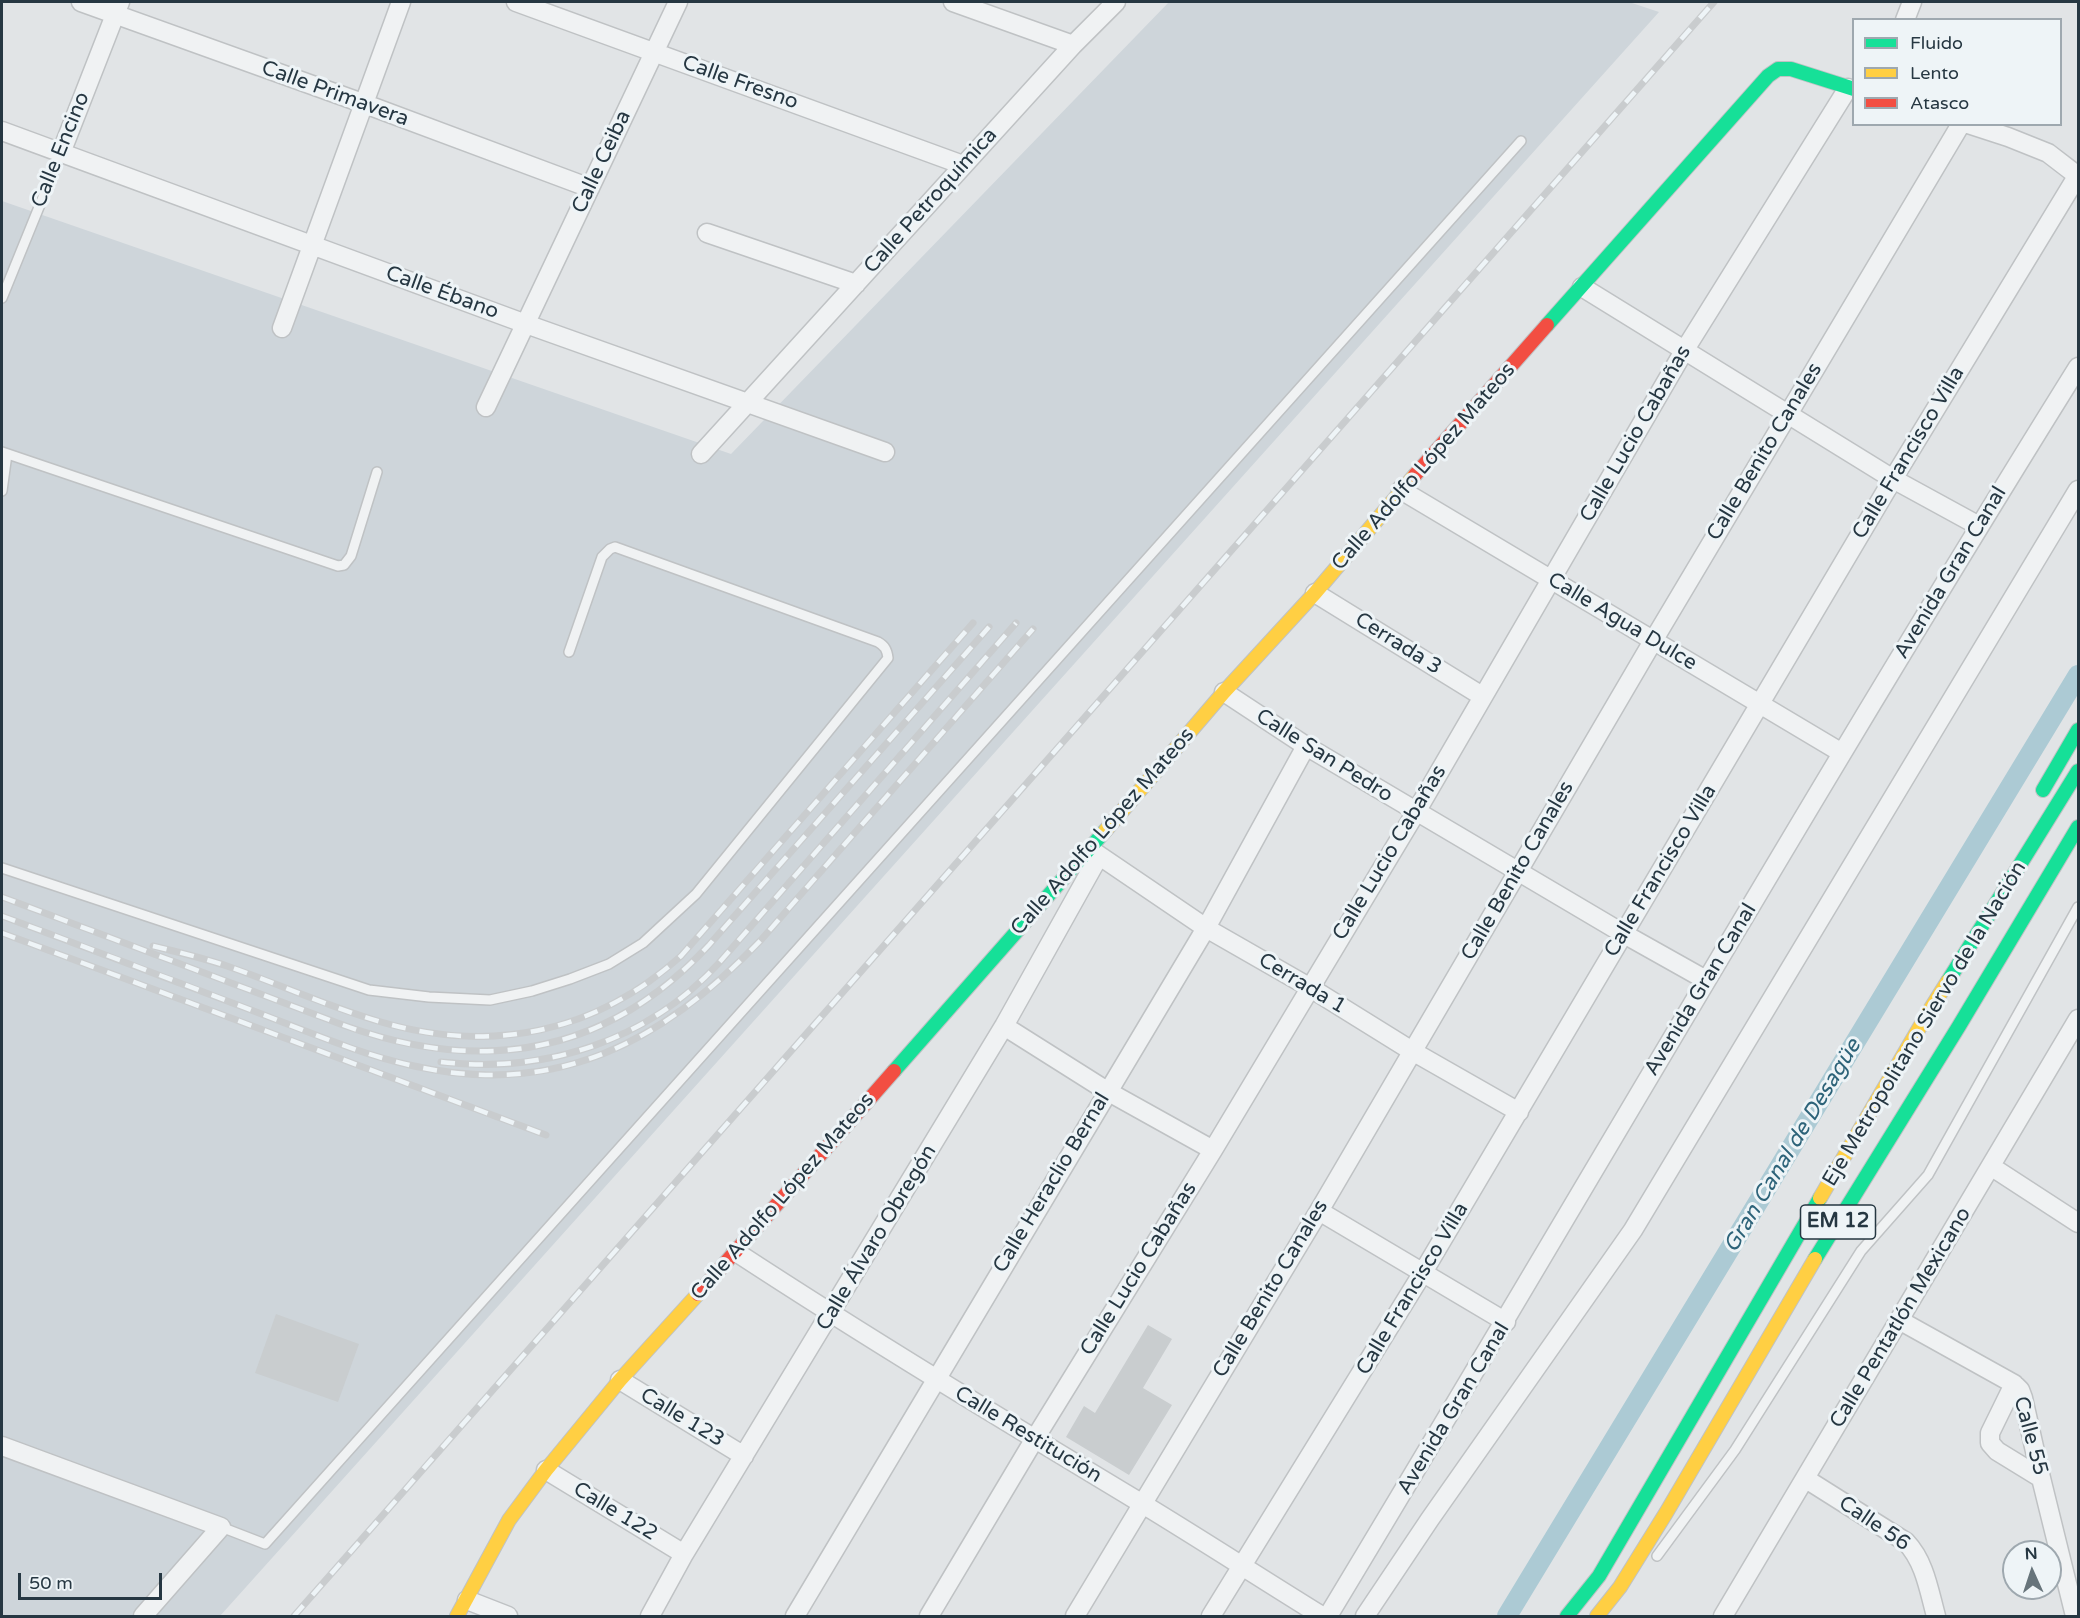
<!DOCTYPE html>
<html>
<head>
<meta charset="utf-8">
<style>
  body { margin:0 }
  #map { position:relative; width:2080px; height:1618px; overflow:hidden; background:#e1e4e6; font-family:"Varela Round",sans-serif }
  canvas { display:block }
  .frame { position:absolute; inset:0; border:3px solid #263742; pointer-events:none }
  .legend { position:absolute; left:1852px; top:18px; width:210px; height:108px; box-sizing:border-box; background:#eef4f7; border:2px solid #9ea8af; margin:0; padding:8px 10px; list-style:none; font-size:18px; color:#263742 }
  .legend li { display:flex; align-items:center; gap:12px; height:30px }
  .legend b { width:30px; border:2px solid #9ea8af }
  .north { position:absolute; left:2002px; top:1540px; width:60px; height:60px; box-sizing:border-box; background:#eef4f7; border:2px solid #9ea8af; border-radius:50%; rotate:357deg; font-size:16px; font-weight:700; line-height:24px; text-align:center; color:#263742 }
  .north::after { content:''; display:block; margin:auto; width:21px; height:27px; background:#67747b; clip-path:polygon(50% 0,100% 100%,50% 72%,0 100%) }
  .scale { position:absolute; left:18px; top:1573px; width:144px; height:27px; box-sizing:border-box; border:3px solid #263742; border-top:0; padding-left:8px; font-size:18px; line-height:21px; white-space:nowrap; color:#263742; -webkit-text-stroke:4px #eef4f7; paint-order:stroke }
</style>
</head>
<body>
<div id="map">
<canvas width="2080" height="1618"></canvas>
<div class="frame"></div>
<ul class="legend">
<li><b style="height:8px;background:#16e098"></b>Fluido</li>
<li><b style="height:8px;background:#ffcf43"></b>Lento</li>
<li><b style="height:8px;background:#f24e42"></b>Atasco</li>
</ul>
<div class="north">N</div>
<div class="scale">50 m</div>
</div>
<script>
const context = document.querySelector('canvas').getContext('2d');
context.lineJoin = 'round';
function paint(path, color) {
  context.fillStyle = color;
  context.fill(path, 'evenodd');
}
function strokePath(path, color, width, dash) {
  context.strokeStyle = color;
  context.lineWidth = width;
  context.lineCap = dash ? 'butt' : 'round';
  context.setLineDash(dash || []);
  context.stroke(path);
}
function label(font, color, halo, rows, align = 'center') {
  context.font = font + ' "Varela Round",sans-serif';
  context.lineWidth = 6;
  context.setLineDash([]);
  context.textBaseline = 'middle';
  context.strokeStyle = halo;
  context.fillStyle = color;
  for (const [text, x, y, turn = 0] of rows) {
    context.save();
    context.translate(x, y);
    context.rotate((+turn || 0) * Math.PI / 180);
    context.textAlign = isNaN(turn) ? turn : align;
    if (halo) context.strokeText(text, 0, 0);
    context.fillText(text, 0, 0);
    context.restore();
  }
}
paint(new Path2D(`
  M1169,2H1629L1659,12L220,1616H2V201L731,454Z`), '#ced5da');
strokePath(new Path2D(`
  M1507,1616L2078,675`), '#accad4', 20);
paint(new Path2D(`
  M276,1314L359,1344L338,1402L255,1373Z
  M1148,1325L1172,1339L1143,1388L1172,1405L1129,1475L1066,1437L1084,1406L1095,1413Z`), '#c9cdcf');
const lane = new Path2D(`
  M2,298L61,153
  M2,452L338,566L344,565L351,556L377,472
  M2,491L7,454
  M2,868L369,990L429,997L490,1000L532,991L570,979L609,964L643,943L696,894L888,658C887,650 885,646 878,642L615,547L610,549L602,557L569,652
  M221,1527L265,1544L1521,141
  M1657,1556L1735,1450L1861,1251L1928,1175L2078,907`);
const street = new Path2D(`
  M81,2L365,104L590,188
  M516,2L963,165
  M953,2L1073,45
  M1905,20L1912,2
  M1968,124L2008,137L2048,153L2078,176
  M2,131L526,324L885,452
  M61,153L120,2
  M707,233L856,284
  M1582,287L1893,479L1979,526
  M282,328L401,2
  M486,407L678,2
  M701,454L1073,45L1116,2
  M1401,490L1842,753
  M1315,593L1482,696
  M1224,692L1306,746L1624,934L1706,980
  M1091,850L1206,928L1309,987L1412,1051L1519,1112
  M1004,1026L1107,1091L1213,1150
  M1992,1167L2078,1223
  M1319,1211L1506,1322
  M736,1252C869,1339 1005,1421 1141,1503C1202,1540 1262,1579 1322,1616
  M1899,1320L2014,1384L2020,1390L2023,1398L2041,1478L2075,1616
  M620,1380L744,1456
  M2014,1384L1990,1433V1443L1997,1451L2041,1478
  M2,1446L221,1527L143,1616
  M546,1470L684,1554
  M1806,1479L1906,1542C1925,1562 1929,1591 1936,1616
  M467,1600L508,1616
  M650,1616L684,1554L1004,1026L1099,856
  M795,1616L1206,928L1306,746
  M929,1616L1034,1440L1213,1150L1416,812L1684,351L1848,88
  M1075,1616L1319,1211L1653,641L1961,124
  M1211,1616L1422,1274L1893,479L2078,175
  M1328,1616C1579,1200 1821,779 2078,367
  M1365,1616L1430,1519L1633,1230L2078,490
  M1723,1616L2078,1019`);
const fast = new Path2D(`
  M1547,325L1768,76L1778,69H1791L1854,89
  M2043,790L2078,730
  M1948,981L2078,771
  M894,1071L1105,831
  M1815,1259L1959,1026L2078,827
  M1567,1616L1599,1576L1820,1198`);
const slow = new Path2D(`
  M1105,831L1224,692L1315,593L1415,475
  M1820,1198L1928,1013L1948,981
  M457,1616L509,1520L546,1470L620,1380L698,1294
  M1597,1616L1620,1587L1666,1513L1815,1259`);
const jam = new Path2D(`
  M1415,475L1547,325
  M698,1294L894,1071`);
strokePath(lane, '#bfc2c4', 12);
strokePath(street, '#bfc2c4', 21);
strokePath(fast, '#bfc2c4', 16);
strokePath(slow, '#bfc2c4', 16);
strokePath(jam, '#bfc2c4', 16);
strokePath(lane, '#f0f2f3', 9);
strokePath(street, '#f0f2f3', 18);
strokePath(fast, '#16e098', 14);
strokePath(slow, '#ffcf43', 14);
strokePath(jam, '#f24e42', 14);
const rail = new Path2D(`
  M2,897L343,1025C482,1075 606,1056 709,945L989,627
  M2,916C85,947 168,978 251,1010C304,1030 358,1054 414,1066C557,1098 663,1042 761,940L1033,629
  M2,933L546,1135
  M153,946C178,952 203,958 227,966C279,984 329,1007 381,1022C492,1054 595,1033 681,956L973,623
  M441,1062C545,1074 647,1041 718,964L1016,623
  M294,1616L1714,2`);
strokePath(rail, '#c9ccce', 7);
strokePath(rail, '#eef4f7', 4.5, [14]);
for (const [x, y, w] of [
  [1838,1222,75]
]) {
  const box = new Path2D();
  box.roundRect(x - w / 2, y - 17, w, 34, 4.5);
  context.fillStyle = '#eef4f7';
  context.fill(box);
  strokePath(box, '#263742', 1.5);
}
label('bold 20px', '#263742', null, [
  ["EM 12",1838,1222]
]);
label('21px', '#263742', '#eef4f7', [
  ["Calle Fresno",740,83,20],
  ["Calle Primavera",335,94,20],
  ["Calle Encino",61,150,-68],
  ["Calle Ceiba",602,162,-65],
  ["Calle Petroquímica",931,201,-48],
  ["Calle Ébano",442,293,20],
  ["Calle Lucio Cabañas",1636,434,-60],
  ["Calle Benito Canales",1765,452,-59],
  ["Calle Francisco Villa",1909,453,-59],
  ["Calle Adolfo López Mateos",1424,467,-49],
  ["Avenida Gran Canal",1951,573,-59],
  ["Calle Agua Dulce",1622,622,31],
  ["Cerrada 3",1398,644,32],
  ["Calle San Pedro",1324,756,32],
  ["Calle Adolfo López Mateos",1103,832,-49],
  ["Calle Lucio Cabañas",1390,853,-59],
  ["Calle Benito Canales",1518,871,-60],
  ["Calle Francisco Villa",1661,871,-59],
  ["Cerrada 1",1302,984,31],
  ["Avenida Gran Canal",1701,990,-59],
  ["Eje Metropolitano Siervo de la Nación",1925,1024,-59],
  ["Calle Heraclio Bernal",1052,1183,-59],
  ["Calle Adolfo López Mateos",783,1197,-49],
  ["Calle Álvaro Obregón",877,1238,-59],
  ["Calle Lucio Cabañas",1139,1269,-58],
  ["Calle Benito Canales",1271,1289,-59],
  ["Calle Francisco Villa",1413,1289,-59],
  ["Calle Pentatlón Mexicano",1901,1318,-59],
  ["Avenida Gran Canal",1454,1409,-59],
  ["Calle 123",682,1418,31],
  ["Calle Restitución",1028,1435,31],
  ["Calle 55",2030,1436,75],
  ["Calle 122",615,1512,31],
  ["Calle 56",1874,1524,34]
]);
label('italic 22px', '#2d6379', '#eef4f7', [
  ["Gran Canal de Desagüe",1793,1146,-59]
]);
</script>
</body>
</html>
